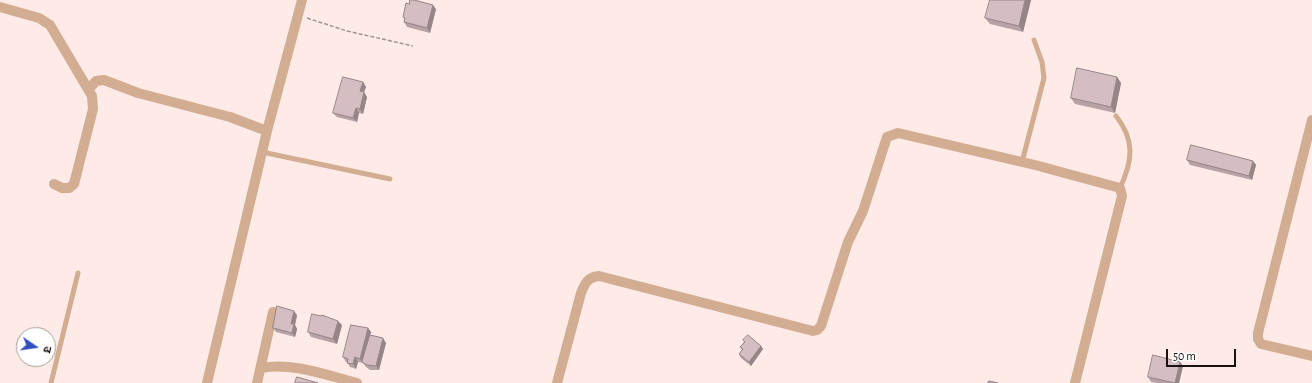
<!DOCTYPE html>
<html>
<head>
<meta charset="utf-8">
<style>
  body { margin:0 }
  #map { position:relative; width:1312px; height:383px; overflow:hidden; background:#feebe7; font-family:"Alegreya Sans","Noto Sans Devanagari",sans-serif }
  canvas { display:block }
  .north { position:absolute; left:16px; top:327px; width:40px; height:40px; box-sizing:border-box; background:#fff; border:1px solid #a3a09f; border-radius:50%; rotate:103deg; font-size:11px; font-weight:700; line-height:16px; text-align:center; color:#191210 }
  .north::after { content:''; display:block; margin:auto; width:14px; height:18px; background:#324dbe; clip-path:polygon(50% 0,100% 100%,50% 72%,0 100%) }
  .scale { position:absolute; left:1166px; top:349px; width:70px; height:18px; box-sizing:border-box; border:2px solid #191210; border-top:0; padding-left:5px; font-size:12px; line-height:14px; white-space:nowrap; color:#191210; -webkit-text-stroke:3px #fff; paint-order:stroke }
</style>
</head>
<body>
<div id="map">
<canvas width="1312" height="383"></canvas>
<div class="north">उ</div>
<div class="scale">50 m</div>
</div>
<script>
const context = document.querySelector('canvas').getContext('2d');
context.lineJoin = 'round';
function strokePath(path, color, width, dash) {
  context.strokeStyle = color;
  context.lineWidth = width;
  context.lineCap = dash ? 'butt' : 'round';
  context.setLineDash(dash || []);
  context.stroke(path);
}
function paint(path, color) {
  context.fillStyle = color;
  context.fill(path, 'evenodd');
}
strokePath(new Path2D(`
  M307,18L347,31L413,46`), '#a1928f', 1.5, [4, 2]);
strokePath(new Path2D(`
  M1116,116C1135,140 1133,160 1120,188
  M262,152L390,179
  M1022,162L1044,78L1042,62L1034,40
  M51,383L78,273`), '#d2ad91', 5);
strokePath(new Path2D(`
  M0,7L39,18L50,25L92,96L93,109L74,184L69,188H62L54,184
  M89,89L96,81L104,80L138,93L230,117L267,131
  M1312,120L1258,333V339L1261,344L1312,356
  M261,368C293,362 326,375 357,383
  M207,383L267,131L302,0
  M257,383L273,312
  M557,383L581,293C585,283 588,277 599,276L813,331L817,330L821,326L848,242L863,211L887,137L898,133L1035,165L1120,188L1122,196L1075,383`), '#d2ad91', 10);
paint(new Path2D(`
  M1031,0L1023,32L990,24L985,18Z
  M409,4L436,9L430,33L407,27L404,22L405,20L403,17Z
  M1117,77L1121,83L1115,113L1075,104L1071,98Z
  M363,82L366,87L364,92L367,97L363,114L359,113L357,122L337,117L333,113Z
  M1187,160L1253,161L1256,165L1252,180L1190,165Z
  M297,315L295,325L297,329L295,337L276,332L273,328Z
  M342,325L337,344L311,337L308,332Z
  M368,328L371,332L370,335L386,343L379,370H370L366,367L363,363L358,362L356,369L350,367L347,362H346L343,357Z
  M743,340L761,346L763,349L751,366L741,358L739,354L742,350L740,347L744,342Z
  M1180,362L1183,366L1179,383H1157L1151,382L1148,377Z`), '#b7a3a6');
paint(new Path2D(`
  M1025,0H1031L1023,32L1019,26Z
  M433,5L436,9L430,33L427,28Z
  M1117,77L1121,83L1115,113L1111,107Z
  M363,82L366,87L364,92L367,97L363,114L360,109V91Z
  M356,108L359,113L357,122L353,118Z
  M1253,161L1256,165L1252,180L1249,176Z
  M294,311L297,315L295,325L297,329L295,337L292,333L291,324Z
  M338,321L342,325L337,344L333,339Z
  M368,328L371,332L363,363L360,359Z
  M383,338L386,343L379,370L376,366Z
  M761,346L763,349L751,366L749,362Z
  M355,357L358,362L356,369L353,364Z
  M1180,362L1183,366L1179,383H1175Z`), '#958587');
const building = new Path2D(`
  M410,0H414L433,5L427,28L404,22L405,18L403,17L406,3L409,4Z
  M990,0H1025L1019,26L985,18Z
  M1077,68L1117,77L1111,107L1071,98Z
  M343,77L363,82L360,91L364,92L360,109L356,108L353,118L333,113Z
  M1191,145L1253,161L1249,176L1187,160Z
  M277,306L294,311L291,324H294L292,333L273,328Z
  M312,314L321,316L322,315L338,321L333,339L308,332Z
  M351,325L368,328L360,359L355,357L353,364L347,363L348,359L343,357Z
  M370,335L383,338L376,366L367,365L362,362Z
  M748,335L761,346L749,362L739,354L743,349L740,347L745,342L743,340Z
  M1153,355L1180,362L1175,383L1148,377Z
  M297,377L318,383H295Z
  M989,381L998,383H988Z`);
paint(building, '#d5bec1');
strokePath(building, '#958587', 1);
</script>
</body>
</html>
